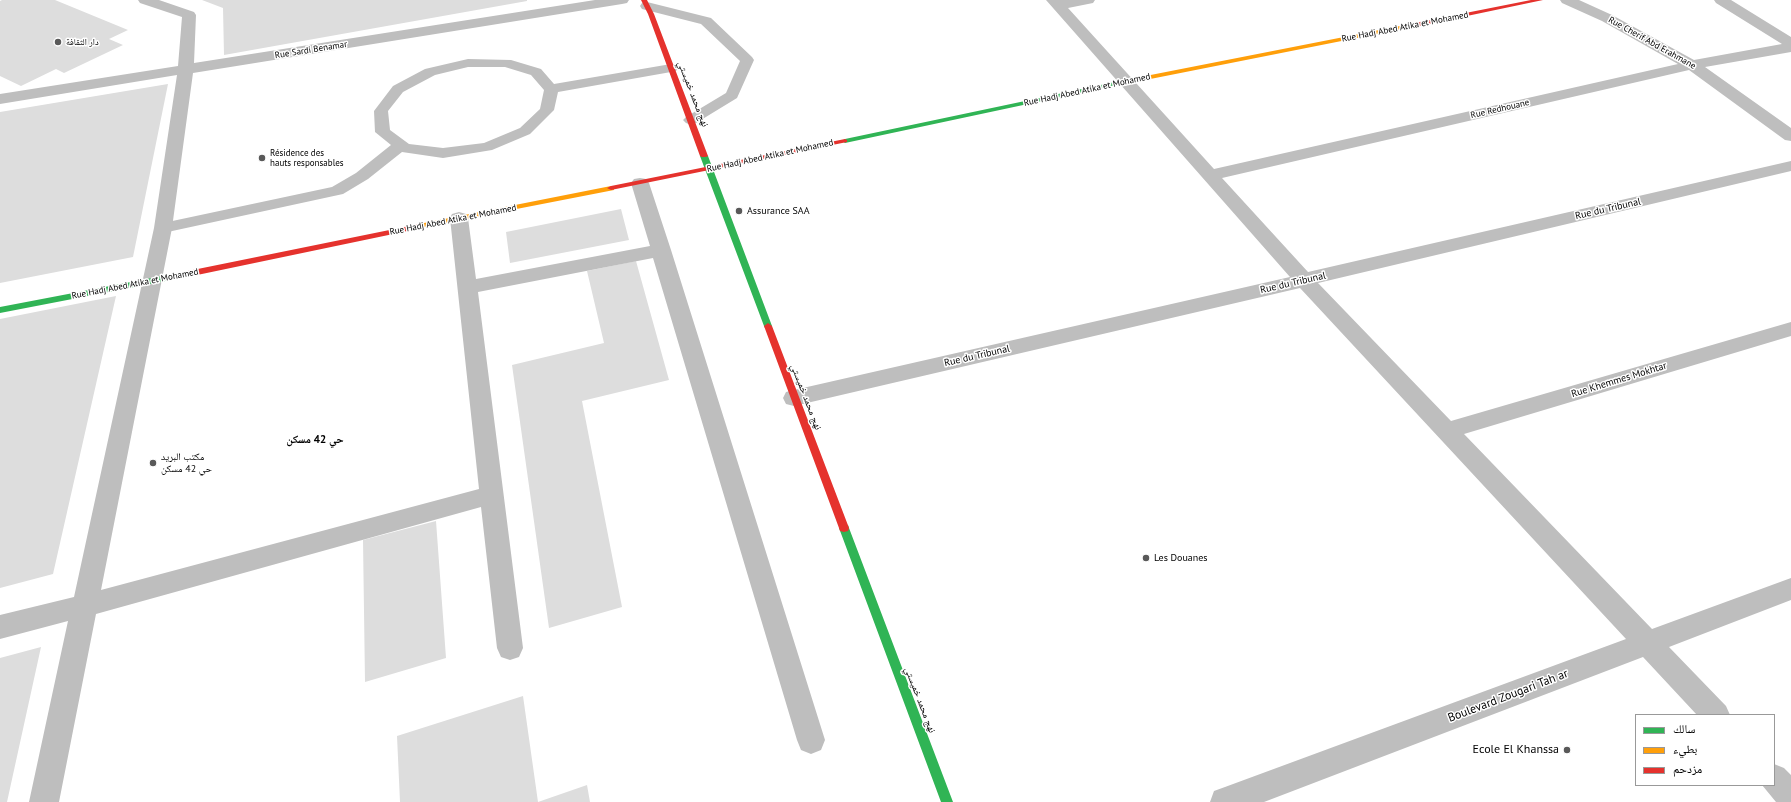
<!DOCTYPE html>
<html>
<head>
<meta charset="utf-8">
<style>
  body { margin:0 }
  #map { position:relative; width:1791px; height:802px; overflow:hidden; background:#fff; font-family:"PT Sans","Noto Naskh Arabic",sans-serif }
  canvas { display:block }
  .legend { position:absolute; left:1635px; top:714px; width:140px; height:72px; box-sizing:border-box; background:#fff; border:1px solid #999; margin:0; padding:5px 7px; list-style:none; font-size:12px; color:#000 }
  .legend li { display:flex; align-items:center; gap:8px; height:20px }
  .legend b { width:20px; border:1px solid #999 }
</style>
</head>
<body>
<div id="map">
<canvas width="1791" height="802"></canvas>
<ul class="legend">
<li><b style="height:5px;background:#30b455"></b>سالك</li>
<li><b style="height:5px;background:#ff9f0a"></b>بطيء</li>
<li><b style="height:5px;background:#e5322d"></b>مزدحم</li>
</ul>
</div>
<script>
const context = document.querySelector('canvas').getContext('2d');
context.lineJoin = 'round';
function paint(path, color) {
  context.fillStyle = color;
  context.fill(path, 'evenodd');
}
function strokePath(path, color, width, dash) {
  context.strokeStyle = color;
  context.lineWidth = width;
  context.lineCap = dash ? 'butt' : 'round';
  context.setLineDash(dash || []);
  context.stroke(path);
}
function label(font, color, halo, rows, align = 'center') {
  context.font = font + ' "PT Sans","Noto Naskh Arabic",sans-serif';
  context.lineWidth = 3;
  context.setLineDash([]);
  context.textBaseline = 'middle';
  context.strokeStyle = halo;
  context.fillStyle = color;
  for (const [text, x, y, turn = 0] of rows) {
    context.save();
    context.translate(x, y);
    context.rotate((+turn || 0) * Math.PI / 180);
    context.textAlign = isNaN(turn) ? turn : align;
    if (halo) context.strokeText(text, 0, 0);
    context.fillText(text, 0, 0);
    context.restore();
  }
}
paint(new Path2D(`
  M2,0H55L128,30L109,39L123,45L64,73L56,69L21,86L0,76V1Z
  M202,0H527V1L224,55L223,8Z
  M168,84L133,257L0,283V112Z
  M621,209L629,240L510,263L506,232Z
  M636,261L669,380L582,401L622,607L549,628L512,365L604,343L587,271Z
  M116,296L53,574L0,588V319Z
  M436,521L446,658L365,682L363,540Z
  M41,647L7,802H0V658Z
  M523,696L538,802H400L397,736Z
  M587,785L590,802H538Z`), '#ddd');
paint(new Path2D(`
  M647,2L711,18L752,57L754,60L737,98L696,123L691,125L686,123L683,120L686,117L726,93L740,61L701,24L642,9L640,6L642,3Z
  M468,59L511,60L541,69L554,84L671,64L676,65L678,68L676,71L671,72L558,92L554,110L530,134L492,150L443,158L402,152L368,179L343,194L163,233L157,232L155,228L157,224L163,223L332,187L356,173L391,145L375,132L374,111L393,86L425,69ZM468,67H505L531,75L544,90L540,109L520,128L484,143L443,148L409,144L390,130L388,111L403,92L435,75Z`), '#bebebe');
paint(new Path2D(`
  M138,0H159L194,12L196,15L194,63L595,0H629L627,3L622,4L193,73L172,228L101,590L479,489L450,218L452,214L459,212L466,214L468,218L476,279L650,246L631,183L634,179L640,178L646,179L649,183L671,250L825,740L821,750L811,754L801,750L797,740L653,258L478,292L523,648L519,657L510,660L501,657L497,648L481,507L96,614L59,802H29L68,621L0,639V615L74,597L154,228L177,75L0,104V94L178,66L182,17L140,3Z
  M1046,0H1095L1093,3L1068,8L1214,169L1678,64L1602,21L1562,3L1560,0H1579L1612,15L1694,60L1782,44L1716,3L1714,0H1731L1791,37V52L1705,67L1791,128V141L1785,140L1689,70L1222,178L1308,272L1791,161V171L1318,283L1451,421L1791,322V336L1464,434L1652,629L1791,578V600L1669,647L1726,706L1730,715H1697L1643,657L1264,802H1210L1214,791L1225,787L1626,639L1300,288L794,406L786,404L783,398L786,392L794,390L1290,277Z
  M1774,764L1784,768L1791,775V802H1776L1762,785H1774Z`), '#bebebe');
paint(new Path2D(`
  M1115,82L1118,84L1117,85L845,143L842,141L845,139Z
  M704,154L708,156L772,326L771,328H765L764,326L700,156Z
  M178,273L181,274L182,276L181,278L0,313V307Z
  M844,524L848,525L849,528L953,802H941L839,528L840,525Z`), '#30b455');
paint(new Path2D(`
  M1405,25L1407,26V28L1115,86L1112,84L1115,82Z
  M611,186H614V190L419,228L415,226L419,224Z`), '#ff9f0a');
paint(new Path2D(`
  M641,0H647L654,14L708,156L706,157H702L700,156L648,14Z
  M1531,0H1543L1405,29L1402,27L1405,25Z
  M845,139L847,140V142L611,190L607,188L611,186Z
  M419,224L423,226L422,228L178,279L174,276L178,273Z
  M768,323L772,326L849,528L848,531L844,532L840,531L839,528L764,326Z`), '#e5322d');
for (const [x, y, r, color] of [
  [58,42,4,"#595959"],
  [262,158,4,"#595959"],
  [739,211,4,"#595959"],
  [153,463,4,"#595959"],
  [1146,558,4,"#595959"],
  [1567,750,4,"#595959"]
]) {
  const dot = new Path2D();
  dot.arc(x, y, r, 0, 2 * Math.PI);
  context.fillStyle = color;
  context.fill(dot);
  strokePath(dot, '#fff', 1.5);
}
label('9px', '#000', '#fff', [
  ["Rue Hadj Abed Atika et Mohamed",1405,27,-11],
  ["Rue Cherif Abd Erahmane",1652,43,29],
  ["Rue Sardi Benamar",311,50,-9],
  ["Rue Hadj Abed Atika et Mohamed",1087,90,-12],
  ["Rue Redhouane",1500,109,-13],
  ["Rue Hadj Abed Atika et Mohamed",770,156,-12],
  ["Rue Hadj Abed Atika et Mohamed",453,220,-11],
  ["Rue Hadj Abed Atika et Mohamed",135,284,-11]
]);
label('9px', '#000', '#fff', [
  ["دار الثقافة",66,42],
  ["Résidence des",270,153],
  ["hauts responsables",270,163]
], 'left');
label('10px', '#000', '#fff', [
  ["نهج محمد خميستي",693,94,69],
  ["Rue du Tribunal",1608,209,-13],
  ["Rue du Tribunal",1293,283,-13],
  ["Rue du Tribunal",977,356,-13],
  ["Rue Khemmes Mokhtar",1619,380,-17],
  ["نهج محمد خميستي",806,397,69],
  ["نهج محمد خميستي",920,700,69]
]);
label('10px', '#000', '#fff', [
  ["Assurance SAA",747,211],
  ["مكتب البريد",161,457],
  ["حي 42 مسكن",161,469],
  ["Les Douanes",1154,558]
], 'left');
label('bold 11px', '#000', '#fff', [
  ["حي 42 مسكن",315,440]
]);
label('12px', '#000', '#fff', [
  ["Boulevard Zougari Tah ar",1508,696,-21]
]);
label('12px', '#000', '#fff', [
  ["Ecole El Khanssa",1559,750]
], 'right');
</script>
</body>
</html>
